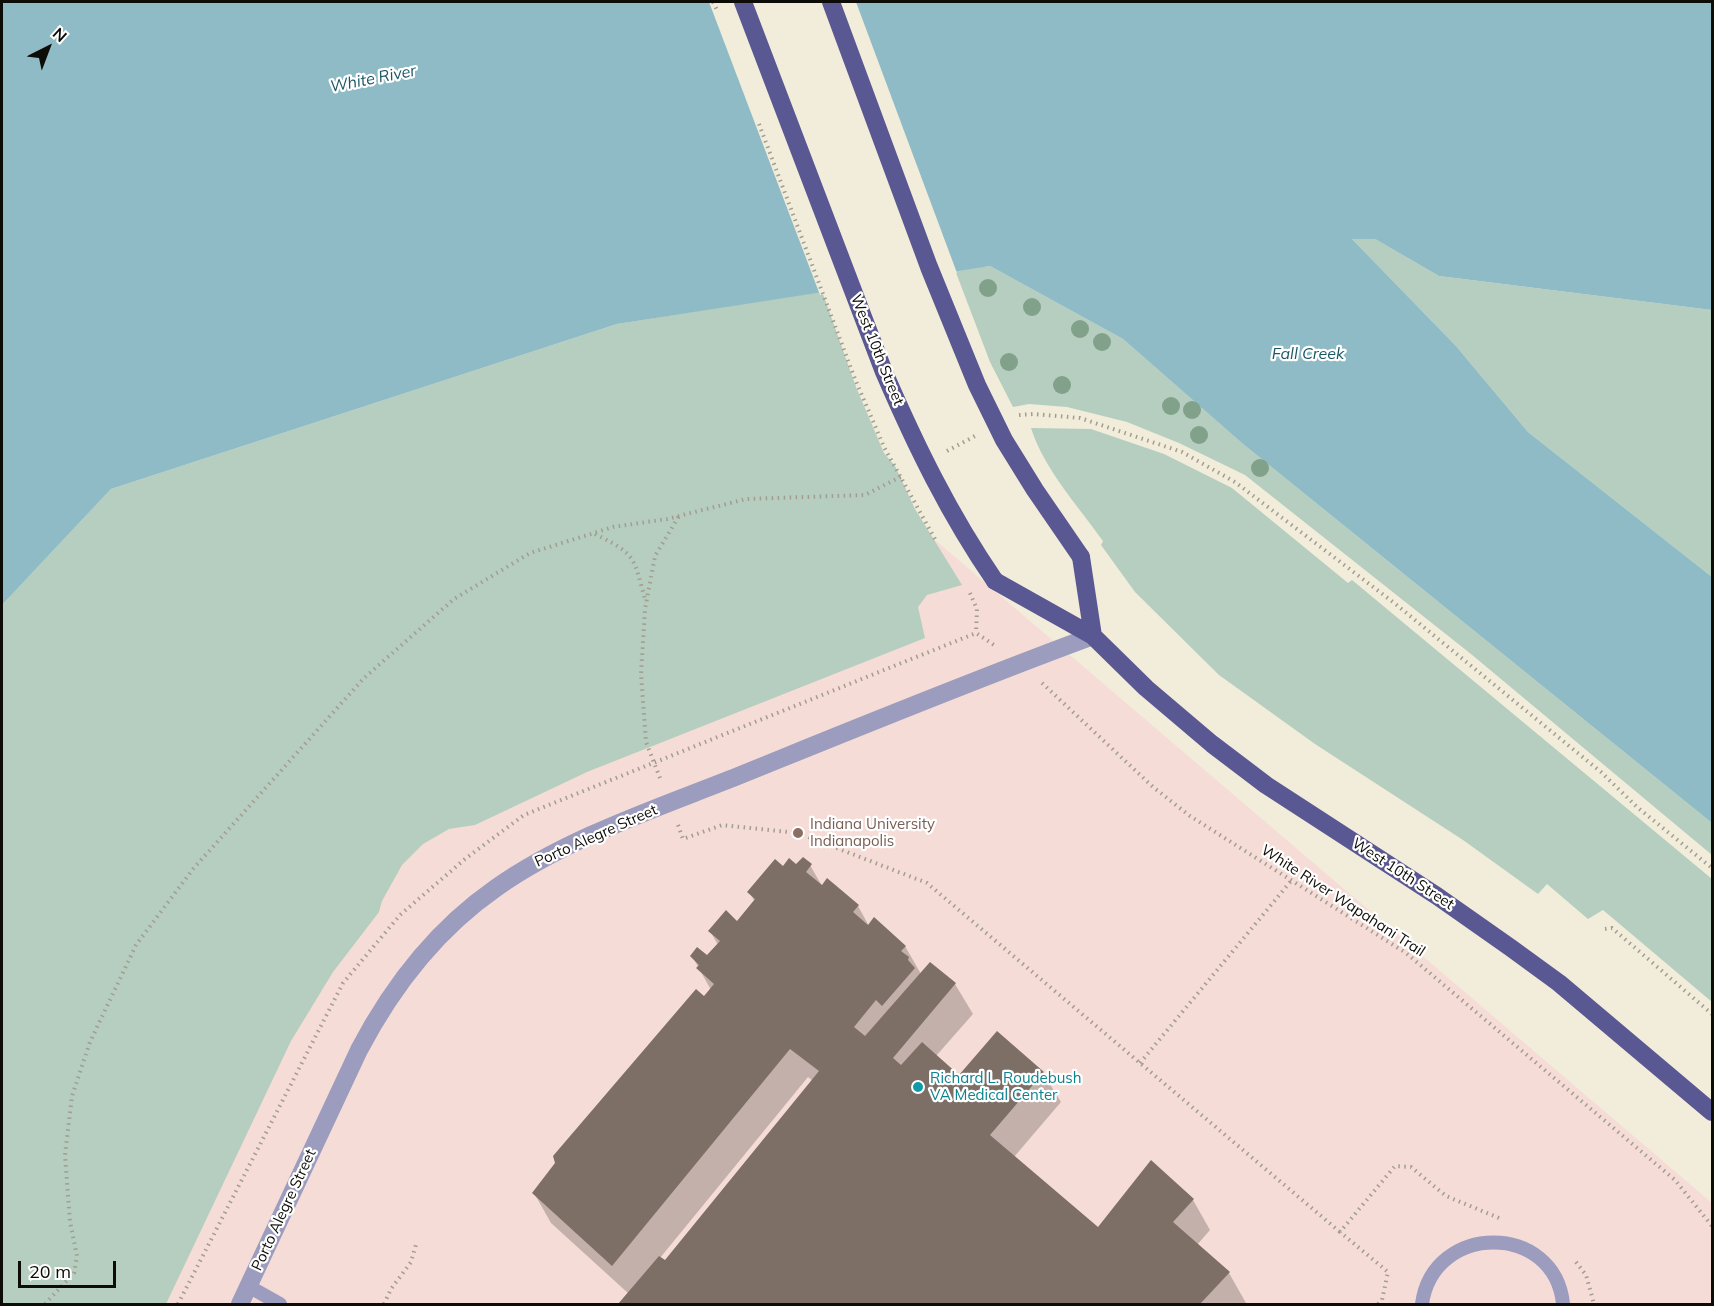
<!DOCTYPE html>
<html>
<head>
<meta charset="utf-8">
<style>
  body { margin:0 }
  #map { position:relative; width:1714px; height:1306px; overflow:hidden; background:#f2ecdb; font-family:Mulish,sans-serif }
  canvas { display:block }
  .frame { position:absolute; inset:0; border:3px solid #0e0c07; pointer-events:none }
  .north { position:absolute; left:18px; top:18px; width:60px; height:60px; -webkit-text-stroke:4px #fff; paint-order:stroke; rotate:42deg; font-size:16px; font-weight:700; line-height:24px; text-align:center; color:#0e0c07 }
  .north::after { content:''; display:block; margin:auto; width:21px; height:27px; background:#0e0c07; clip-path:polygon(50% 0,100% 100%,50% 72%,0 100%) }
  .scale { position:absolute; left:18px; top:1261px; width:98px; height:27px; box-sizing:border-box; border:3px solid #0e0c07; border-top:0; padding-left:8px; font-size:18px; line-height:21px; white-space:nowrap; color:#0e0c07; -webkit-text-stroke:4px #fff; paint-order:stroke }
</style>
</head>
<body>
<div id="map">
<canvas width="1714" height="1306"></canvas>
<div class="frame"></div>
<div class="north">N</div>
<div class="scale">20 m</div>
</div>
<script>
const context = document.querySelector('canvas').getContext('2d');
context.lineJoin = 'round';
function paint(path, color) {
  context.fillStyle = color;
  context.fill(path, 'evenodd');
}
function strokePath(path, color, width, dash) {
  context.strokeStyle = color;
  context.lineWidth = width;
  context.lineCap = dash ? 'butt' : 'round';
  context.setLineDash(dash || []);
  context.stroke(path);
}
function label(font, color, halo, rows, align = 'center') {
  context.font = font + ' Mulish,sans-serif';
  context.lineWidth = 4.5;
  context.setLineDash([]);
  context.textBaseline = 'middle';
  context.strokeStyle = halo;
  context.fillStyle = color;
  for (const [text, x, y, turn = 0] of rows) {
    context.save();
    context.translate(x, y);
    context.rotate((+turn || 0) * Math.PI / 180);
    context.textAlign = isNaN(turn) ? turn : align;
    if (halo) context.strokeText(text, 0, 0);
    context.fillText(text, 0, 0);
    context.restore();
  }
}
paint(new Path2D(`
  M880,493L1712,1203V1304H65L172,1025Z`), '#f6dcd6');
paint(new Path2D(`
  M1351,238L1375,239L1439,276L1712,310V577L1528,432L1456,346Z
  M990,266L1123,339L1243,444L1712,823V855L1471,654L1245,475L1179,443L1127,422L1067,407L1029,404L1013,407L990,362L955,270Z
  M822,291L856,387L884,453L895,466L915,509L962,585L927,595L918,607L925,638L587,772L475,825L449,829L423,844L402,865L382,901L379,912L333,972L291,1041L166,1304H2V605L111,489L617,324Z
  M1031,428L1091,429L1164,454L1232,488L1348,583L1352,580L1712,879V1002L1603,910L1588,919L1547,884L1538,894L1463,840L1315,744L1219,675L1135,592L1101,545L1103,541C1078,506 1044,469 1031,428Z`), '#b5cebf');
paint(new Path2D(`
  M2,2H1712V310L1439,276L1375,239H1352L1456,346L1528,432L1712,577V823L1243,444L1123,339L990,266L617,324L111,489L2,605Z`), '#8fbbc6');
paint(new Path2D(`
  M709,2H856L957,273L820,295Z`), '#f2ecdb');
paint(new Path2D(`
  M810,865L822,886L858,906L869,926L905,946L921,974L930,964L955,984L973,1014L936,1056L959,1077L1043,1073L1061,1102L1014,1157L1098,1229L1193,1200L1210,1230L1197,1245L1229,1273L1246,1303L1244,1304H620L629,1294L551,1223L534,1193L711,990L692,956L707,957L718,945L710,931L737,923L755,902L749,892L784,868ZM808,1077L813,1081L666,1262L660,1258Z`), '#0003');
paint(new Path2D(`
  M803,857L812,864L806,872L822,885L827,878L859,905L853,912L868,925L874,917L906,946L901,951L909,957L908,960L915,968L882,1006L876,1000L854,1027L865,1036L930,962L956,983L893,1058L901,1065L922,1042L959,1075L997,1031L1044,1072L990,1135L1098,1227L1151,1160L1194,1199L1173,1222L1230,1272L1200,1304H618L659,1256L665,1260L819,1071L790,1049L612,1266L532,1193L555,1163L553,1156L696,989L704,996L714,984L696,968L699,965L690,956L697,947L707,955L720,941L708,931L726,910L737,921L755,899L747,892L775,859L783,866L789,858L796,864Z`), '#7e6f66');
strokePath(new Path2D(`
  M1019,415L1034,414L1080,418L1182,452L1235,482L1393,602L1601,772L1637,807L1712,868
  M947,451L975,436
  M595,534C638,555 633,558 646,602
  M1042,683L1153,787L1190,816L1406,953L1675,1180L1712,1226
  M660,778L646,742L641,674L645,609L655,556L679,516
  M678,825L683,839L722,825L798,833L927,883L1340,1232
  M1605,929L1612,928L1712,1014
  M1140,1063L1291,881
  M1576,1262L1586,1275L1594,1304
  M45,1304L74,1273L77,1256L70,1222L65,1155L72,1096L90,1042L136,945L193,869L364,678L454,599L530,553L613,527L667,519L746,499L865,495L904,475
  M178,1304L343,983L400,915L465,859L524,815L976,633L994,645
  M384,1304L391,1289L411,1262L417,1241
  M1378,1304L1382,1300L1388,1272L1340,1232L1395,1166L1411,1167L1446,1196L1499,1218`), '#a29d90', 4, [1.5, 4.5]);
strokePath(new Path2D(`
  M248,1286L280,1304
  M1422,1304C1433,1222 1555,1222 1563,1304`), '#9b9cbe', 14);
strokePath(new Path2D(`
  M240,1304L359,1050C392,987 437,929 496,888C568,837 661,807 743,774C859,727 976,679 1093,636`), '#9b9cbe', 18);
strokePath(new Path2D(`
  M1081,557L1093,636
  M995,581L1093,636L1146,688L1212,744L1266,785L1437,896L1511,948L1559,983L1712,1112`), '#5a5893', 18);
strokePath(new Path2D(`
  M713,2L717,10
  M759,124L855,379L884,447L935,539
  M970,593L977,609L976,633`), '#a29d90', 4, [1.5, 4.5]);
strokePath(new Path2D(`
  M743,2L884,372C916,446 949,514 995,581
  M831,2L929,267L977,385L1004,440L1035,490L1081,557`), '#5a5893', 18);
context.fillStyle = '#82a18a';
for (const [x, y] of [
  [988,288],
  [1032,307],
  [1080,329],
  [1102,342],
  [1009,362],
  [1062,385],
  [1171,406],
  [1192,410],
  [1199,435],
  [1260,468]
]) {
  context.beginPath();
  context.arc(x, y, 9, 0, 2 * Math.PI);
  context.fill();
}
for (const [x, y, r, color] of [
  [798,833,6,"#8d6e63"],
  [918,1087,6,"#0f9aa8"]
]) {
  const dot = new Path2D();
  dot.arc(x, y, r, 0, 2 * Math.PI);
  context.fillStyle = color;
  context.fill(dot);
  strokePath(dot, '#fff', 2);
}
label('15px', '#0e0c07', '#fff', [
  ["West 10th Street",877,350,68],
  ["Porto Alegre Street",596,836,-24],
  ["West 10th Street",1403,874,33],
  ["White River Wapahani Trail",1343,901,33],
  ["Porto Alegre Street",284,1210,-65]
]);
label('15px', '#785e54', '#fff', [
  ["Indiana University",810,824],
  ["Indianapolis",810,841]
], 'left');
label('15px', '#0d838f', '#fff', [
  ["Richard L. Roudebush",930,1078],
  ["VA Medical Center",930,1095]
], 'left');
label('italic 16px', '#1b5864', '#fff', [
  ["White River",373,79,-11],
  ["Fall Creek",1308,354]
]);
</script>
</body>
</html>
